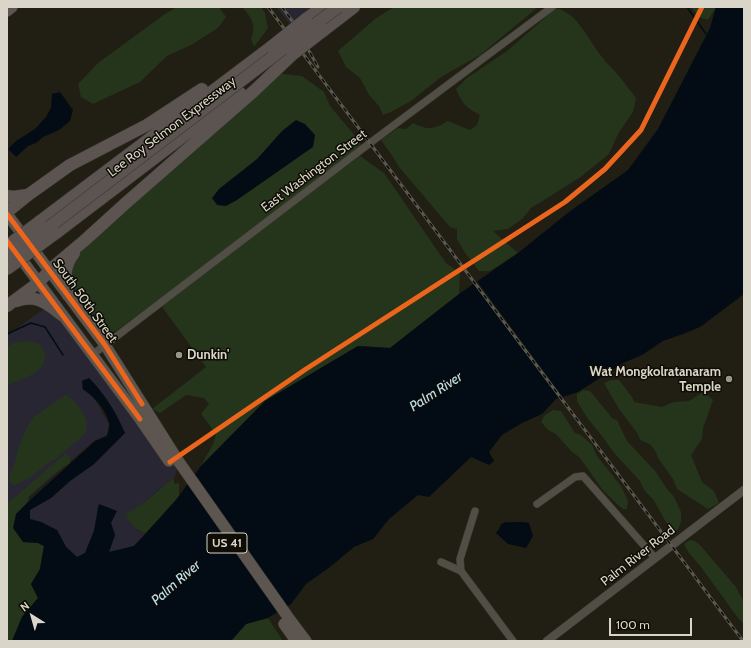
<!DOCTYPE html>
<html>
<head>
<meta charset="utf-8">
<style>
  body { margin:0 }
  #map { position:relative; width:751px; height:648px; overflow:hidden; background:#211e13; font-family:Cabin,sans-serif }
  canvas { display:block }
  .frame { position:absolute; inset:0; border:8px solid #d9d6c9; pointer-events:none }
  .north { position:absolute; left:12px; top:596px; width:40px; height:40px; -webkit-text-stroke:3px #0e0c04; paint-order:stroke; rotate:323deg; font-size:11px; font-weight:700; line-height:16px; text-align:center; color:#d9d6c9 }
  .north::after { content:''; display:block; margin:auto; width:14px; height:18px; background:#d9d6c9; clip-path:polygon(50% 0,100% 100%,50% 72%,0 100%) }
  .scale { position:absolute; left:609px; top:618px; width:83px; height:18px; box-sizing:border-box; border:2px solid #d9d6c9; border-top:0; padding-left:5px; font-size:12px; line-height:14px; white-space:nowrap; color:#d9d6c9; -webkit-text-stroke:3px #0e0c04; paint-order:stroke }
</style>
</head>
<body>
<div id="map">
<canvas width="751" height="648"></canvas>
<div class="frame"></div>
<div class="north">N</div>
<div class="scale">100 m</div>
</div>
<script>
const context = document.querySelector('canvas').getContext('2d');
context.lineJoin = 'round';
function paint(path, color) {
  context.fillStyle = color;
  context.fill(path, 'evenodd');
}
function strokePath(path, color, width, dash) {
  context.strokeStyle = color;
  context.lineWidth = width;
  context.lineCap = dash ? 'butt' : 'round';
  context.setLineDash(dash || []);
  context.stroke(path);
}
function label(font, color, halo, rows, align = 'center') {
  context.font = font + ' Cabin,sans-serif';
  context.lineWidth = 3;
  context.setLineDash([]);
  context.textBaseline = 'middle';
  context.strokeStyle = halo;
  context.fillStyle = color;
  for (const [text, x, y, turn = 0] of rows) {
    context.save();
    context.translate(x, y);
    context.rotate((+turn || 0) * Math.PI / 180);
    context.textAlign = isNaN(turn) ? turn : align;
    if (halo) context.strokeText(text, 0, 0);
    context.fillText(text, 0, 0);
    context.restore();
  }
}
paint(new Path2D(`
  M276,7H319L292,27Z
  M53,302L178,467L174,478L158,490L139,507L126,513L138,531L146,534L134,546L109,552L115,535L111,523L98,505L94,531L85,553L77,557L66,547L57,530L41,522L30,519V510L51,498L70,481L94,464L125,433L88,379L83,380L82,389L93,396L109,424L107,435L94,441L12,511L7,528V336Z`), '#282632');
paint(new Path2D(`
  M177,7H219L226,17L218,28L193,44L167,56L140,82L93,104L81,97L78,84L98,63L165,14Z
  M242,7H261L265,13L268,28L254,47L251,39C257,25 251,17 242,7Z
  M394,7H538L480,55L441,77L411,101L391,112L383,115L379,106L369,95L360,78L346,67L338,51L375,19Z
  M691,7H716L708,20L699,17Z
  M556,8C578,13 589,41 602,57C607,64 613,69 619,76C625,83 630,91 636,98L633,112L618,134L609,154L582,176L541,202L532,207L522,219L508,229L493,231L518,253L490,271H479L465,253L457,239V229L450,227L399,167L391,154L381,140L398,128L406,129L413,123C428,131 434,129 448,121L470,130L477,125L480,115C466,107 462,104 456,89L467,78L507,51Z
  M275,73L302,76L324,92L330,106L357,138L363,148L259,226L116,331L108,333C94,316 61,285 73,261C77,253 86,244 92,237Z
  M360,156L384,173L446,263L460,273L459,294L390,348L358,346L265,401L201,466L213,444L216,434L201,414L209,404L204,398L186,395L160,413L152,409L206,367L160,304Z
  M26,341L40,344L45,353L44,364L34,374L7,385V347L13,343Z
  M611,380H619L632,397L634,402L662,407L674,402L689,401L703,392L713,400L703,428L702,439L691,455L702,482L714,491L719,503L708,509L677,489L673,479L658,458L656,452L650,444L640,440L638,434L619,409L604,383Z
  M583,390L590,391L613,419L617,420L627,441L656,472L667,489L674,497L681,512V521L678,530L676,531L670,529L653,499L644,490L640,481L615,454L602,436L588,419L577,401V394Z
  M65,395C74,399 83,410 86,420C88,425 86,429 85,434L54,460C47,462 44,467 38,471C31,477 24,482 15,485L9,482V475L14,466L19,446L27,427L34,417Z
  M553,410L561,411L575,433L581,435L592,445L597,456L621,486L628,501L627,509H623L618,505L602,489L580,458L571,451L556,434L548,430L541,422L544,416Z
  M66,454L70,457V463L55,473L29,496L28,502L16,514L23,542L38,543L44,546L40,569L31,584L38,598L22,617L12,641H7V503C28,488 45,469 66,454Z
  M174,478V484L179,483V496L146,534C136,530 128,523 126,513C145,505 158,489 174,478Z
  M690,540L695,541L700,545L736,587L744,602V624L738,618L701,567L689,553L684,544Z
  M268,618L283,641H231L246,624Z`), '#25351c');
paint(new Path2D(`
  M716,7H744V294L700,327L683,334L663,341L642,355L623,363L578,392L556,399L542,414L522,423L502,435L489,452L494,461L489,465L471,457L429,497L418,495L389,519L373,539L354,547L330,567L306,584L291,604L268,618L246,624L231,641H12L22,617L38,598L31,584L40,569L44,546L38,543L23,542L13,528L16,514L28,502L95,441L107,436C108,432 110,426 109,423C106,409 94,397 83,389L82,381L89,378C105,394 116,412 125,433L94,464L70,481L51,498L30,510V519L41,522L57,530L66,547L77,557L85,553L94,531L99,504L117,511L111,523L115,535L109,552L134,546L176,500L201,466L265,401L358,346L390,348L459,294L518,253L569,212L628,170L658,129L710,28Z
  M60,92L73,110L70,121L59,130L43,137L36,143L28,146L16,157L8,149L16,141L35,129L46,117L51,108L52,94Z
  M296,120L305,124L315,135L313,147L237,200L226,206L217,205L212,198L219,189L257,159L282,131Z
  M506,522C514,523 521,521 529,523L533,536L526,548L508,544L496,533L499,529L501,524Z`), '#030c14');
paint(new Path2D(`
  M476,280L564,399L561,400L473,282Z`), '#211e13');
strokePath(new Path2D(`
  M687,7L706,34
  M7,334L31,323L45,327L63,355`), '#030c14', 1.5);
const minor = new Path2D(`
  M92,355L370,143L552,7
  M537,504L575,477L583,476L655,558
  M475,511L460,559L461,571L513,641
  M441,562L461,571`);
const tertiary = new Path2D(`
  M547,641L744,490`);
const primary = new Path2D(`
  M7,11L12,7
  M7,214L105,345L179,462L288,617L306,641
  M16,252L140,419L169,461
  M284,624L296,641`);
const motorway = new Path2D(`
  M306,19L323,7
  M324,30L354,7
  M7,196L13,197L28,195
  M7,212L28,195L70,165L147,125L202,89
  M39,222L271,47
  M56,233L240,93
  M68,295C65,278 63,267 74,253
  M16,301C37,294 46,303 62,315
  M7,306L38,283L53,267L84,241L127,202L254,91L293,54`);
strokePath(minor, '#3c3931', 8);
strokePath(tertiary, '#3c3931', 9);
strokePath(primary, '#3c3931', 12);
strokePath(motorway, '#3c3931', 13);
strokePath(minor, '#514e46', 7);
strokePath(tertiary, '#514e46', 8);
strokePath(primary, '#5c5550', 11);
strokePath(motorway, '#5c5450', 12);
const rail = new Path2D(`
  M268,7L743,641
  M282,7L293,22L318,67`);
strokePath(rail, '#59584f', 3);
strokePath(rail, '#0e0c04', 1.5, [4.5]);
const motorwayBridge = new Path2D(`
  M271,47L306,19
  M293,54L324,30
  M7,246L39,222
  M7,259L338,7
  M7,269L56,233`);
strokePath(motorwayBridge, '#3c3931', 13, []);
strokePath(motorwayBridge, '#5c5450', 12);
strokePath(new Path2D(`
  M7,214L105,345L142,404
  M7,241L140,419
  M170,462L306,369L565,202L605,169L641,130L702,7`), '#eb651d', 5);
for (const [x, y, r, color] of [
  [179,355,4,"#999689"],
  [729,379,4,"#999689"]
]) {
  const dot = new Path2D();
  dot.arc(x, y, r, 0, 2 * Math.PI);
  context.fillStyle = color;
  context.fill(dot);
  strokePath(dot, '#0e0c04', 1.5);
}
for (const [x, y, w] of [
  [227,543,40]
]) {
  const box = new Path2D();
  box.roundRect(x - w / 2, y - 10, w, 20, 3);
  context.fillStyle = '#0e0c04';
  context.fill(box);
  strokePath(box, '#d9d6c9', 1);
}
label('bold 12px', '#d9d6c9', null, [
  ["US 41",227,543]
]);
label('13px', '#d9d6c9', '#0e0c04', [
  ["Lee Roy Selmon Expressway",172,127,-37],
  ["East Washington Street",314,171,-37],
  ["South 50th Street",85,301,54],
  ["Palm River Road",638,556,-38]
]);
label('bold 13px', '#d9d6c9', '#0e0c04', [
  ["Dunkin'",187,355],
  ["Wat Mongkolratanaram",721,372,"right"],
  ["Temple",721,387,"right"]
], 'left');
label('italic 14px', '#bce1f5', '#0e0c04', [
  ["Palm River",436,392,-33],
  ["Palm River",176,583,-41]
]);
</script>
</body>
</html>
